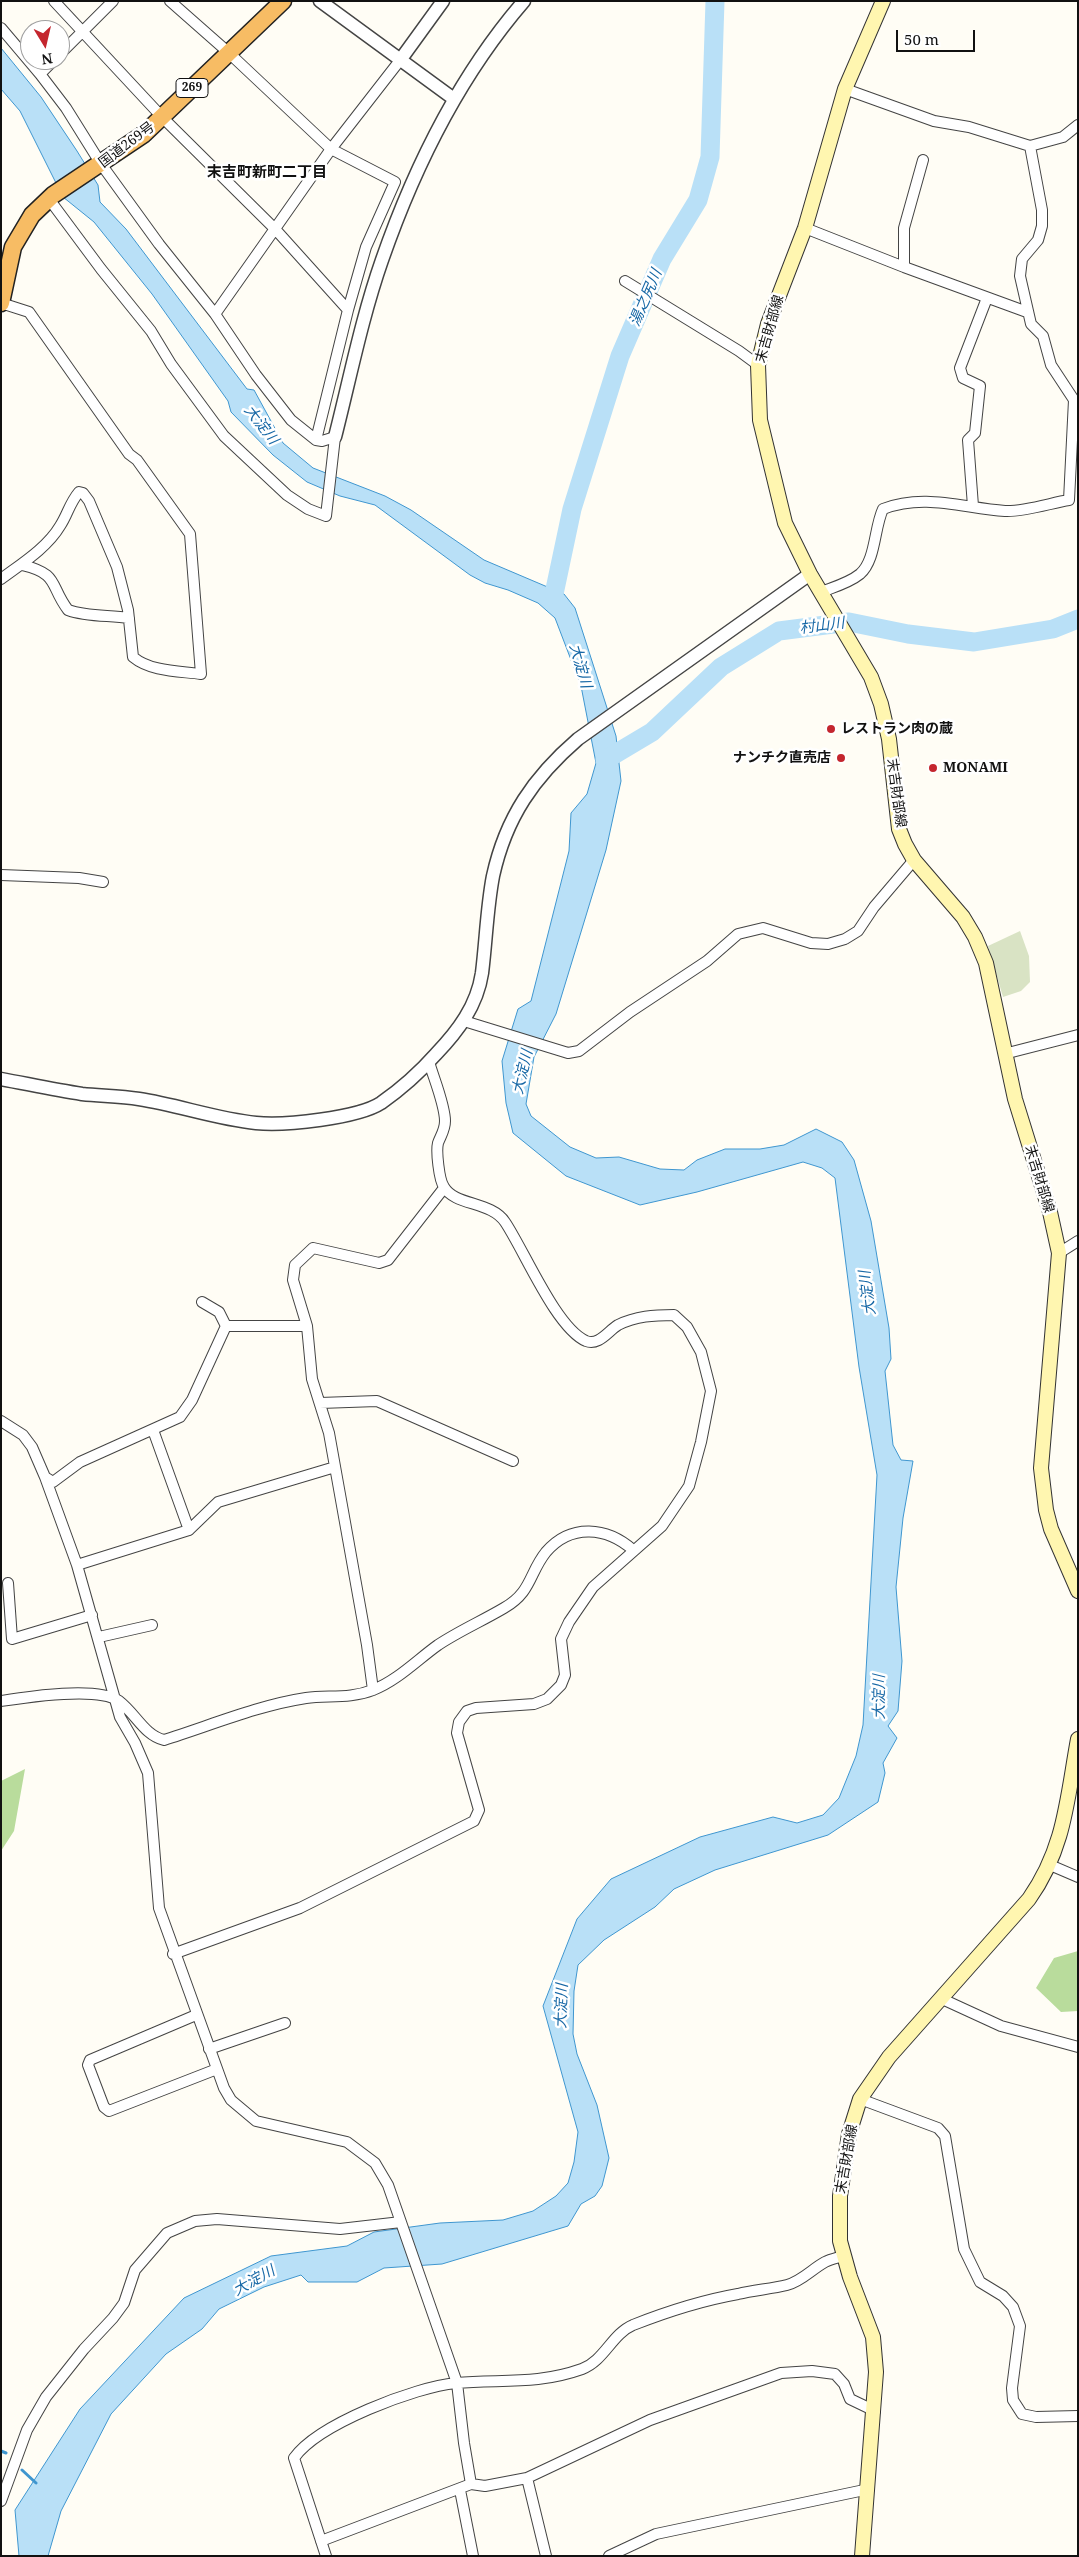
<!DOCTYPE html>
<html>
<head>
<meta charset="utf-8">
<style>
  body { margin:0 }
  #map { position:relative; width:1079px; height:2557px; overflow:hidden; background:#fffdf5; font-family:"Noto Serif",serif }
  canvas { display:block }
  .frame { position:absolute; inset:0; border:2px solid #111; pointer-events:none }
  .north { position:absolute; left:20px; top:20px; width:50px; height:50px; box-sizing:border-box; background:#fff; border:1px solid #a0a0a0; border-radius:50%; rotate:171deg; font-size:14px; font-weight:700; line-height:20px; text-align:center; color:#111 }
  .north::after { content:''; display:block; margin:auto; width:18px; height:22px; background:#c4262e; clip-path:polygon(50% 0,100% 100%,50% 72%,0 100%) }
  .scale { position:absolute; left:896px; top:30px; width:79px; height:22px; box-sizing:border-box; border:2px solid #111; border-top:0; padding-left:6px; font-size:15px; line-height:18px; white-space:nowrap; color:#111; -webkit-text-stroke:4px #fff; paint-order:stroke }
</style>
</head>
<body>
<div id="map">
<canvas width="1079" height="2557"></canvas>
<div class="frame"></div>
<div class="north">N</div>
<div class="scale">50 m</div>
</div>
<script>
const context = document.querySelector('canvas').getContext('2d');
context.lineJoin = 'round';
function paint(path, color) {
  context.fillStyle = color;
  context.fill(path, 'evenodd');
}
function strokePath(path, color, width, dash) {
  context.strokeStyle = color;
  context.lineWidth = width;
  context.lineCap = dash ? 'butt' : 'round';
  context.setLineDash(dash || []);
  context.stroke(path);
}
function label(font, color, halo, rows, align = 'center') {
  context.font = font + ' "Noto Serif","Noto Sans JP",serif';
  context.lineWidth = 5;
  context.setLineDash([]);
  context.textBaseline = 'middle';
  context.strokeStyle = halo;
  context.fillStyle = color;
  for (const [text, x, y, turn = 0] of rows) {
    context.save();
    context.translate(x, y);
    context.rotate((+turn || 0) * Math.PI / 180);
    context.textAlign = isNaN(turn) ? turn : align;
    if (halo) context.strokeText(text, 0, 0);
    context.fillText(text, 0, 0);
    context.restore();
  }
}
paint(new Path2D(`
  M25,1769L14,1831L1,1851V1781Z
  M1078,1951V2011L1061,2012L1036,1988L1054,1958Z`), '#b9dc9c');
paint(new Path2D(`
  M1020,931L1029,956L1030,982L1021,991L1003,997L988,946Z`), '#d9e3c4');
const water = new Path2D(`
  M1,48L41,97L77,151L98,185L100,202L126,229L247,389L254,390L283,443L313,468L385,496L411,510L484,560L564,594L575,608L616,736L621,781L606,850L556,1014L534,1057L526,1104L531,1116L570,1147L596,1158L619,1157L660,1169L684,1170L697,1160L725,1149H760L784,1145L816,1129L842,1142L854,1160L871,1221L889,1328L891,1359L885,1371L893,1445L901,1460L913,1461L903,1518L896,1587L902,1661L898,1711L888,1726L897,1738L883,1763L885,1773L878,1802L828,1835L715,1870L674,1889L655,1907L604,1940L578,1965L574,1991L573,2034L577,2054L597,2105L609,2158L602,2186L595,2196L581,2204L568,2226L442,2264L384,2268L357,2282H308L301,2275L264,2287L219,2309L202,2329L166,2354L111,2414L61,2511L48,2556H19L15,2510L80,2409L184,2298L271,2256L347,2246L374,2232L440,2223L503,2220L533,2211L556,2196L568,2183L574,2162L578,2132L543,2006L577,1919L611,1879L700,1837L773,1817L797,1823L823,1815L839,1798L856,1756L863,1725L877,1475L859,1367L835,1178L822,1168L803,1162L697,1192L640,1205L566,1176L513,1133L506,1103L502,1061L518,1009L531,1001L569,851L571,813L587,794L596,763L581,686L555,618L538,603L508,590L485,583L470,575L375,505L340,496L307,482L273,455L231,412L228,401L152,294L94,222L63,197L20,111L1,89Z`);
paint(water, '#b9e0f7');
strokePath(water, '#3f96cf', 1);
strokePath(new Path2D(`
  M1,2451L6,2453
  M22,2470L36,2483`), '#3f96cf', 3);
strokePath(new Path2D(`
  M554,594L572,509L620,356L662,259L698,200L710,157L715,1
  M605,760L652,732L721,667L779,631L849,622L908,634L974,642L1053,629L1078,619`), '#b9e0f7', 19);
const minor = new Path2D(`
  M54,1L162,117L276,230L348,310L316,440
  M170,1L229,53L331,149L395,182L366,247L348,310
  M1,28L40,74L66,108L101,164L159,244L215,314L256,375L291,420L316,440L322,441L335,437L326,516L308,509L287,495L224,436L171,364L151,331L101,269L49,199
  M60,54L113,1
  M40,74L54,60
  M1030,146L1063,137L1078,125
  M805,228L904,267L1027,312
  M904,267V228L923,160
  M625,281L739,351L758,365
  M1,303L29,312L129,454L137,460L190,534L201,674C180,671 151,672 133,657L128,610L117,567L89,501L83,493L79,492C69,504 68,514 60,526C47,548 21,564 1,579
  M215,314L331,149L401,59
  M973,506L968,440L975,433L980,386L963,378L960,368L987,298
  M22,565C60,574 49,585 68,610C87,617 109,615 129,618
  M821,592C834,587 849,583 860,574C876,560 874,528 883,509C924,493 963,508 1005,511C1023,512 1051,503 1069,500L1074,400L1051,365L1043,336L1031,324L1020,276L1022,259L1038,240L1042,226V210L1030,146L969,127L934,121L845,89
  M1,875L79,878L103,882
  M464,1021L568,1053L579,1051L630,1012L707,961L738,934L763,928L811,943L828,944L845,939L858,931L874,907L914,860
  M1004,1054L1078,1035
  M1059,1253L1078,1241
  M226,1326H307
  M320,1403L377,1401L513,1461
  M1,1421L23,1435L32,1447L45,1477L77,1565L120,1717L135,1743L148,1773L159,1908L224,2088L231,2100L256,2121L347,2142L375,2163L388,2185L457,2383L464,2443L471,2484L485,2486L527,2478L546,2556
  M153,1430L189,1530
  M45,1477L53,1482L80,1462L180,1417L192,1400L226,1326L219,1312L202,1302
  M77,1565L189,1530L218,1502L335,1467
  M8,1583L12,1639L92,1615
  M99,1637L152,1625
  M373,1690L367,1645L329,1433L312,1379L307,1326L293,1280L295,1265L313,1248L379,1263L388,1260L444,1188
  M1,1701C27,1697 97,1686 119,1701C136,1714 144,1735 164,1740C209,1726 259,1705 306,1698C328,1695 350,1699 373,1690C398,1680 417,1660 438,1645C459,1631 482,1621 504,1608C532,1592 529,1573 546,1552C571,1523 607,1527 633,1550
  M1050,1865L1078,1877
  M173,1954L300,1908L474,1821L479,1810L457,1733L459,1722L467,1711L476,1708L534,1704L547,1699L561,1685L565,1675L561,1639L569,1622L593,1587L662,1526L689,1486L701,1442L711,1391L701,1352L687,1327L674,1315C654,1315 636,1316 618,1325C608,1331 599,1346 586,1341C556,1328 524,1250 505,1222C491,1201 455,1206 444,1187C439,1180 436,1151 438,1143C441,1135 445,1130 445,1121C445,1105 434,1079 429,1062
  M940,1998L1001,2026L1078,2047
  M196,2015L90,2060L88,2065L104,2107L109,2111L217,2069
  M209,2049L285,2023
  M860,2099L938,2128L945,2136L964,2249L980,2282L1003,2296L1013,2307L1020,2326L1012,2388L1013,2400L1022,2414L1036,2417L1078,2416
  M527,2478L650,2420L781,2373L812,2371L835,2374L844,2384L850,2399L875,2411
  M460,2490L473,2556
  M1,2501L27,2430L46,2397L84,2349L113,2318L124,2303L135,2270L167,2233L195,2221L217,2219L340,2229L401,2222
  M321,2541L471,2484
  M326,2556L294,2458C318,2424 415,2387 456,2383C501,2379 537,2385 582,2369C604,2361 612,2334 633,2325C666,2312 704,2300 738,2294C754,2290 771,2289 787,2285C802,2281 812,2269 825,2262C831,2259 837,2258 843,2256
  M609,2556L656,2534L869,2489`);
const tertiary = new Path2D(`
  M320,1L454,99
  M401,59L443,1
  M335,437C350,378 362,317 382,260C414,168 460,75 524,1
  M1,1079C28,1084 55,1090 82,1094C101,1096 120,1096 139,1099C178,1105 217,1119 256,1123C284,1126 358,1118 381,1103C401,1089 420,1072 436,1054C458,1031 477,1006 482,973C486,941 487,907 493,876C506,817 534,777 578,739L810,574`);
const secondary = new Path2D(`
  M883,1L845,89L805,228L768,324L758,365L760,420L785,523L810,574L871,677L881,704L889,739L899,829L905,844L914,860L963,917L975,937L986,963L1015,1099L1050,1212L1059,1253L1041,1468L1046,1510L1051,1529L1078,1591
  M862,2556L876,2372L873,2337L850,2277L840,2241V2196L849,2134L860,2099L889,2057L1029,1899C1065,1848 1067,1799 1078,1739`);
const trunk = new Path2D(`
  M1,303L13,247L32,215L53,195L144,134L283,1`);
strokePath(minor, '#444', 12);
strokePath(tertiary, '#444', 15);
strokePath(secondary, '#333', 16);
strokePath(trunk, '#222', 19);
strokePath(minor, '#fff', 10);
strokePath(tertiary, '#fff', 12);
strokePath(secondary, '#fff6b0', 14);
strokePath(trunk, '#f7bc64', 16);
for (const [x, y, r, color] of [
  [831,729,5,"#c4262e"],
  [841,758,5,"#c4262e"],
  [933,768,5,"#c4262e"]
]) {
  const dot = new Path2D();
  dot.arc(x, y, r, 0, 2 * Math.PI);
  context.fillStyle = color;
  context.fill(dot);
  strokePath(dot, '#fff', 2);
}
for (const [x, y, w] of [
  [192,88,32]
]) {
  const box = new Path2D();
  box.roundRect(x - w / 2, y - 9.5, w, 19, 4);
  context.fillStyle = '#fff';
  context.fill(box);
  strokePath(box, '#111', 1);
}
label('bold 12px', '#111', null, [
  ["269",192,88]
]);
label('14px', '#111', '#fff', [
  ["国道269号",127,145,-37],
  ["末吉財部線",770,329,-74],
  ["末吉財部線",896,793,82],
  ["末吉財部線",1039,1179,73],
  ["末吉財部線",847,2159,-80]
]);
label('bold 14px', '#111', '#fff', [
  ["レストラン肉の蔵",841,729],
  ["ナンチク直売店",831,758,"right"],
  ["MONAMI",943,768]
], 'left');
label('bold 15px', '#111', '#fff', [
  ["末吉町新町二丁目",267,173]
]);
label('italic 15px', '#1768a6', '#fff', [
  ["湯之尻川",646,298,-67],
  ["大淀川",261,425,52],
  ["村山川",822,626,-7],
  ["大淀川",580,666,74],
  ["大淀川",523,1072,-77],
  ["大淀川",868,1293,-97],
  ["大淀川",880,1697,-90],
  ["大淀川",562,2006,-88],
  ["大淀川",254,2281,-29]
]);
</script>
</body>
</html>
